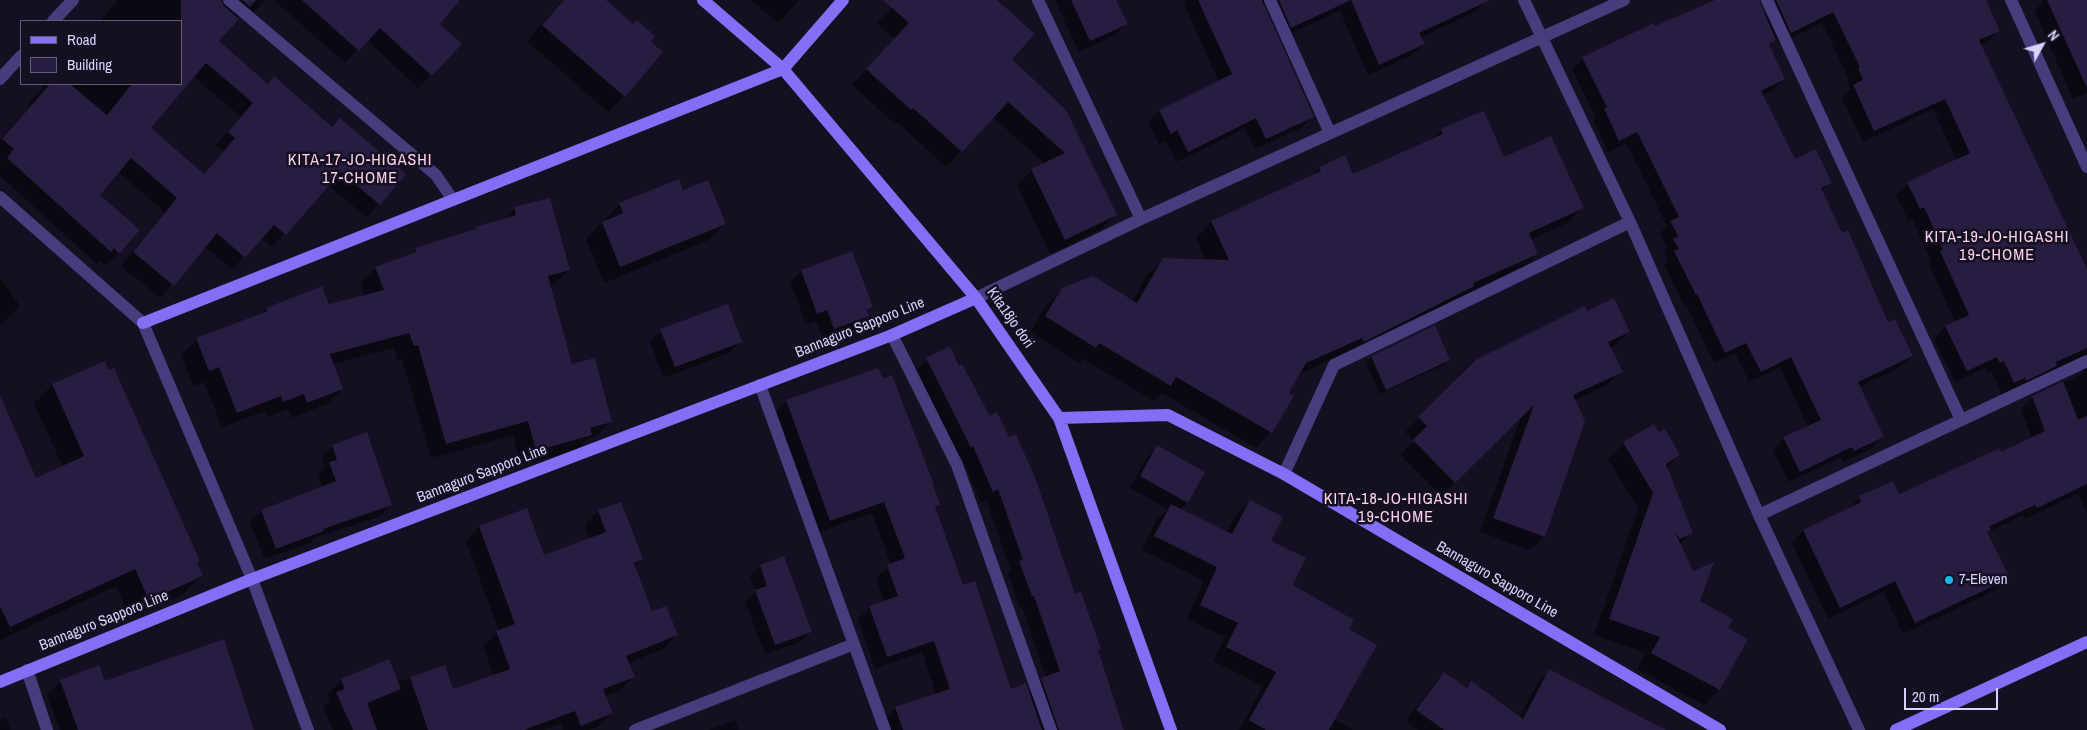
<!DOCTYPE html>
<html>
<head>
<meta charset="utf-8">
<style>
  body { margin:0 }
  #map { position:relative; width:2087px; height:730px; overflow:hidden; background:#140f21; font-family:"Archivo Narrow",sans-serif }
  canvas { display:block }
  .legend { position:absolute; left:20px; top:20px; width:162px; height:65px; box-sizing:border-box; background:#140f21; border:1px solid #645d79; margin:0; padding:6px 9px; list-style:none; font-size:15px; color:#dbd2fc }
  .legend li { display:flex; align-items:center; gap:10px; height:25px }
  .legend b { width:25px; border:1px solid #645d79 }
  .north { position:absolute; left:2017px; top:20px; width:50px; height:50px; -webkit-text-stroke:4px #140f21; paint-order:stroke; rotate:51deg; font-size:14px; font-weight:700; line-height:20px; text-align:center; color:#dbd2fc }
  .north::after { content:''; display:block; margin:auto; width:18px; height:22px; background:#dbd2fc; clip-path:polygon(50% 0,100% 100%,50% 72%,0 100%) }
  .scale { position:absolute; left:1904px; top:688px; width:94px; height:22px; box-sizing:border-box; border:2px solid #dbd2fc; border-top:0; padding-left:6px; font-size:15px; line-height:18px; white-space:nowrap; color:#dbd2fc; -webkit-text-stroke:4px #140f21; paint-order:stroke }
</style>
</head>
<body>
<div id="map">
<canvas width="2087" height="730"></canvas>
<ul class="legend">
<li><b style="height:6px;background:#826ff5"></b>Road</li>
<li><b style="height:14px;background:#281c40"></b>Building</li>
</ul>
<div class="north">N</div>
<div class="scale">20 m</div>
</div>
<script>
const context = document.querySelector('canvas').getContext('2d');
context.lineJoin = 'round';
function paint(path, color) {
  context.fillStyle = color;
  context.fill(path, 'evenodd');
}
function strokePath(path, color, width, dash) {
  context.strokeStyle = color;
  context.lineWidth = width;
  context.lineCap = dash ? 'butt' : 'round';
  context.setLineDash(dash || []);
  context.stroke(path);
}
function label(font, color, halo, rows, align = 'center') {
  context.font = font + ' "Archivo Narrow",sans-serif';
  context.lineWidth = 5;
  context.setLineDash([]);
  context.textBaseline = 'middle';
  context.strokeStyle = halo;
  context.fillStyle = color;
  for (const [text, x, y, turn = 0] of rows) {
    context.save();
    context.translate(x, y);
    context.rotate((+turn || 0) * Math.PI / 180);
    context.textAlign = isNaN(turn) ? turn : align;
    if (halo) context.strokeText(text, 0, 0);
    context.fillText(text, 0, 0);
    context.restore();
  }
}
paint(new Path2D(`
  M118,0H265L250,15L245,10L218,41L379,204L366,217L328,185L272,247L261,237L232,270L205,246L160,298L121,266L165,212L118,172L99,195L118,253L106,266L100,261L97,264L0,176V165L2,163L0,161V141L30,106L28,104L46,84H181V21H100ZM193,76L241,117L216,145L223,152L203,175L149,128Z
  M274,0H459L438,24L431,75L418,88L367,40L345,63Z
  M563,0H604L624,96L608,112L527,41Z
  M751,0H799L778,23Z
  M899,0H995L1010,59L1116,214L1100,230L1050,254L1017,185L1032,170L1045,164L993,117L946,167L897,122L895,124L852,85L895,39L877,23Z
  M1055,0H1115L1126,24L1115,35L1079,52Z
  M1184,0H1487L1476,11L1420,38L1423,44L1412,55L1368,75L1340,11L1280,38L1266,7L1262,4L1312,117L1301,128L1255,149L1245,128L1176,162L1166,141L1159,144L1148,122L1159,111L1219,82L1185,6L1186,5Z
  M1716,0H1745L1763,14L1777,0H1985L1999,31L1987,42L1980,46L2087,272V514L2078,494L2025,519L2023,515L1988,532L2008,578L1996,590L1903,634L1883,592L1828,619L1792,543L1803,531L1847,510L1859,498L1892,483L1899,496L2032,439L2021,409L2033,397L2084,373L2079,365L2002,394L1992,372L1988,374L1985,368L1955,382L1934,339L1945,327L1955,322L1929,264L1931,262L1912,218L1908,220L1896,195L1908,183L1957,161L1933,109L1863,142L1842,98L1851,89L1847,81L1849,79L1822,23L1779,44L1777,38L1768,46L1784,79L1773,90L1762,95L1794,161L1831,182L1822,191L1842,235L1887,324L1912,356L1900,367L1859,387L1883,437L1872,448L1843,462L1841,457L1789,482L1773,450L1784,438L1808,427L1780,367L1749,382L1735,353L1714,363L1686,304L1684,305L1664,264L1668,260L1663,251L1667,247L1660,233L1667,226L1626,143L1608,152L1594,121L1596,118L1572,69L1583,58Z
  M2087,0V93L2073,99L2035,11L2044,0Z
  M1441,130L1504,159L1582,208L1567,223L1530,240L1537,254L1521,270L1464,295L1457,302L1299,374L1271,432L1256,448L1162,393L1154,401L1083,359L1079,363L1030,332L1047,305L1063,289L1132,302L1147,275L1164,259L1206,261L1196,238L1211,222L1311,177L1320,168L1353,176L1431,140Z
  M682,192L725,224L709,240L604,283L586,239L620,204Z
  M515,208L569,270L553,285L550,286L571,366L610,422L595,437L587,439L576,450L521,465L513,435L431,458L402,359L398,361L394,348L332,364L342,389L327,404L292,418L288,409L268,417L266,411L222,427L204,382L193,386L181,355L197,340L261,315L267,309L328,305L365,296L361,283L376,268L409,256L416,249L472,232L476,228L503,220Z
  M802,271L872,307L866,313L867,316L856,327L823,339L816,321L806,324L790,282Z
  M0,277L20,306L0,326Z
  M1587,313L1629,332L1615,345L1610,348L1621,371L1607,385L1574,401L1544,536L1530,550L1480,532L1522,414L1441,496L1400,455L1414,441L1405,432L1477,360Z
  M1434,327L1449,360L1443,365L1380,394L1366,363L1371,357Z
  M661,330L740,342L729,353L663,378L650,341Z
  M927,359L1074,596L1100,649L1098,651L1124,730H887L884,720L896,708L936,694L922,652L875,668L858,619L870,607L884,602L876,578L891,565L872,513L819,532L775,413L787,401L938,505L935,508L962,586L1010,690L1028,693L1046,677L1022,607H1020L1008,574L1011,571L986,500L981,503L961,457L959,459L915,371Z
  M104,362L201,576L183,594L130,617L116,586L0,640V398L36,480L63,467L34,404L52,385Z
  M1653,425L1658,434L1679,455L1666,468L1692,532L1679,545L1699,602L1727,629L1746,640L1719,690L1704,705L1637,669L1646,653L1594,635L1638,509L1608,459L1624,443Z
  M333,446L391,504L380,516L314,538L311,542L265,559L250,522L262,511L323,487L318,474L325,468L321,457Z
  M1157,447L1187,502L1180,510L1227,533L1236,515L1250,502L1291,585L1347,630L1334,719L1353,730H1239L1263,686L1213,661L1225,637L1187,619L1204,581L1142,550L1157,519L1168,509L1130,488L1146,458Z
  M620,503L641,559L634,567L652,612L677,635L663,649L628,663L633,677L619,691L605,696L611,713L598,727L589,730H563L561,724L543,730H333L323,707L330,700L328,694L341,680L397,682L444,667L452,691L494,676L483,646L499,631L466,541L479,527L543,557L590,539L585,525L598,511Z
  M761,566L810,632L800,642L765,654L745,602L756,591L750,576Z
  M1549,671L1636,730H1418L1406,721L1434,684L1444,673L1466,689L1471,683L1519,718L1539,681Z
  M61,681L253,730H60L47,695Z
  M6,717L11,730H0V720Z
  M735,720L739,730H709Z`), '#0007');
paint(new Path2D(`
  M181,0H221L224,6L239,19L219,41L268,84L274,76L332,127L340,118L406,174L380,205L341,172L286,235L274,225L245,258L217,233L174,286L133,252L177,198L131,158L100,195L140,230L119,254L114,248L111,252L7,158L14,149L2,139L50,84H70L107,115L132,84H181ZM206,63L253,103L228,132L235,138L204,174L151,128Z
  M242,0H256L250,7Z
  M302,0H460L440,24L462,44L432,76L380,28L359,51Z
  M564,0H606L633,24L637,20L655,36L651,42L663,52L625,97L542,25Z
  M883,0H997L1035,34L1012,59L1066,110L1117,215L1065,240L1031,169L1065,153L1008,102L962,152L913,108L911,110L866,69L909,23Z
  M1071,0H1116L1128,24L1090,41Z
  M1198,0H1262L1314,117L1266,139L1256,118L1188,152L1177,130L1171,134L1159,110L1232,74Z
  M1279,0H1490L1419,33L1425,44L1379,65L1351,0L1291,28Z
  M1715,0H1759L1776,40L1769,44L1785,79L1761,91L1795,159L1816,149L1832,183L1821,188L1842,233L1848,230L1888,322L1895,319L1913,356L1858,382L1884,437L1854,451L1852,447L1800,472L1783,437L1821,420L1791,357L1761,372L1746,343L1725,353L1697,294L1696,295L1674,251L1679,249L1673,239L1678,236L1670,221L1679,217L1637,132L1619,141L1604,108L1607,107L1582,57L1654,23L1655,26Z
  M1776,0H1986L2000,31L1979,40L2087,269V348L2056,362L2057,366L2026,381L2025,378L2014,383L2004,361L2000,363L1997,357L1967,371L1945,326L1969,315L1940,251L1943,250L1924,207L1920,209L1907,182L1970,153L1945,99L1874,131L1853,85L1863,80L1858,68L1860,67L1833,12L1791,33Z
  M2047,0H2087V88Z
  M1484,111L1504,157L1551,136L1584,208L1529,233L1538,254L1473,283L1474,286L1364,342L1362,338L1306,363L1289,393L1294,396L1272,433L1176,377L1171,386L1099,343L1096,348L1045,316L1062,288L1093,276L1137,303L1163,258L1229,260L1211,221L1321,171L1319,167L1345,155L1353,174L1443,134L1441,129L1474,114L1475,115Z
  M679,179L683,190L708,180L726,224L620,267L602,222L623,213L619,203Z
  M550,198L570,270L548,276L572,364L595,358L612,422L590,428L592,435L536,451L528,421L446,444L418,345L414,346L409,333L330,354L343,389L307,403L304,394L283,402L281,396L237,413L219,367L209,371L196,338L268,311L266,308L322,286L329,304L384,290L375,267L416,252L415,248L476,229L475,227L516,215L514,207Z
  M852,251L873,307L867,310L869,316L834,329L827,310L817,314L801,270Z
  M1614,298L1630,332L1608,342L1623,372L1573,395L1585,421L1545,537L1493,518L1534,405L1455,483L1413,440L1427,426L1418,417L1477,359L1585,306L1587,311Z
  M728,304L742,342L675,367L660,329Z
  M1435,325L1450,360L1386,390L1371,356Z
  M950,346L959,366L962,364L990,416L997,412L1009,437L1016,434L1036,480L1075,594L1081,592L1101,649L1098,650L1124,730H1059L1041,678L1060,671L1034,596H1032L1019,561L1023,560L998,489L993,492L973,446L971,448L926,358Z
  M105,361L109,370L114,368L200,561L197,563L203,576L149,600L135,569L10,627L0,606V395L36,478L84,456L52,384Z
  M878,368L883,379L892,375L933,482H932L940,505L935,506L963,585L975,581L1011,689L1026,683L1042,730H903L895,707L950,689L934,641L887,657L869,606L898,596L887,565L905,558L884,502L830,521L786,400Z
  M2063,381L2078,420L2087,416V484L2037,508L2035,505L1990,526L1991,530L1987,532L2010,578L1915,623L1895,581L1840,608L1803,530L1861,502L1859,496L1893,481L1899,494L2000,448L2001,452L2045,431L2032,396Z
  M1654,424L1659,432L1665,429L1680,455L1666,464L1693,533L1680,539L1675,532L1693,571L1714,562L1700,601L1733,619L1728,628L1748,639L1720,690L1651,653L1660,637L1609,619L1653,493L1623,442Z
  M367,432L392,505L323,529L324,531L276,549L261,510L336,481L329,462L337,460L332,445Z
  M1157,445L1205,472L1188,503L1140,476Z
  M1250,500L1283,517L1271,541L1306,558L1293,585L1354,620L1349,629L1377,645L1329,730H1266L1249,720L1276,672L1226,647L1238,623L1200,605L1217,567L1154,536L1171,504L1232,534Z
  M621,502L643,559L634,563L652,611L666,606L678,635L626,656L635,677L603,689L613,713L581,726L575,711L524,730H428L410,677L445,665L453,689L510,669L496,631L515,624L479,526L527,508L544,555L606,532L598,510Z
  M784,556L812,632L775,645L755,590L767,586L760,565Z
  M224,639L254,730H78L60,680L99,665L105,681Z
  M389,659L401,689L367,703L377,730H353L336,692L345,689L341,679Z
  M1549,669L1666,730H1444L1416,710L1444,672L1467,688L1471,681L1523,719Z`), '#281c40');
strokePath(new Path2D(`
  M229,0L436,175L453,200
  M1038,0L1141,219
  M1270,0L1330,133
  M1524,0L1630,222L1759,515L1859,730
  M1767,0L1961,420
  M2011,0L2087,167
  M53,21L73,0
  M0,79L21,56
  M0,197L143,323L252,579L308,730
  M976,298L1141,219L1624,0
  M892,335L957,465L1051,730
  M760,385L885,730
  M1284,474L1334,365L1630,222
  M1759,515L2087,361
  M27,670L47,730
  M635,730L854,644`), '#473d7d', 12);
strokePath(new Path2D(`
  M703,0L783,69L976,298L1059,418L1171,730
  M143,323L783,69L843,0
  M1059,418L1168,415L1284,474L1720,730
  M0,682L252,579L892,335L976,298
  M1896,730L2087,642`), '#826ff5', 12);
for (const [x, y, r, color] of [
  [1949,580,5,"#10bbea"]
]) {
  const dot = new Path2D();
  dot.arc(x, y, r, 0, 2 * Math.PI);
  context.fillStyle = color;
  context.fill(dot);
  strokePath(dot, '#140f21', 2);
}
label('15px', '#dbd2fc', '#140f21', [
  ["Kita18jo dori",1010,318,55],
  ["Bannaguro Sapporo Line",860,328,-22],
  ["Bannaguro Sapporo Line",482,474,-21],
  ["Bannaguro Sapporo Line",1497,580,30],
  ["Bannaguro Sapporo Line",104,621,-22]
]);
label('15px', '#dbd2fc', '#140f21', [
  ["7-Eleven",1959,580]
], 'left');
context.letterSpacing = '1px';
label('16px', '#fcd3e9', '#140f21', [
  ["KITA-17-JO-HIGASHI",360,161],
  ["17-CHOME",360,179],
  ["KITA-19-JO-HIGASHI",1997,238],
  ["19-CHOME",1997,256],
  ["KITA-18-JO-HIGASHI",1396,500],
  ["19-CHOME",1396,518]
]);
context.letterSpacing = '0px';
</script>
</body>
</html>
